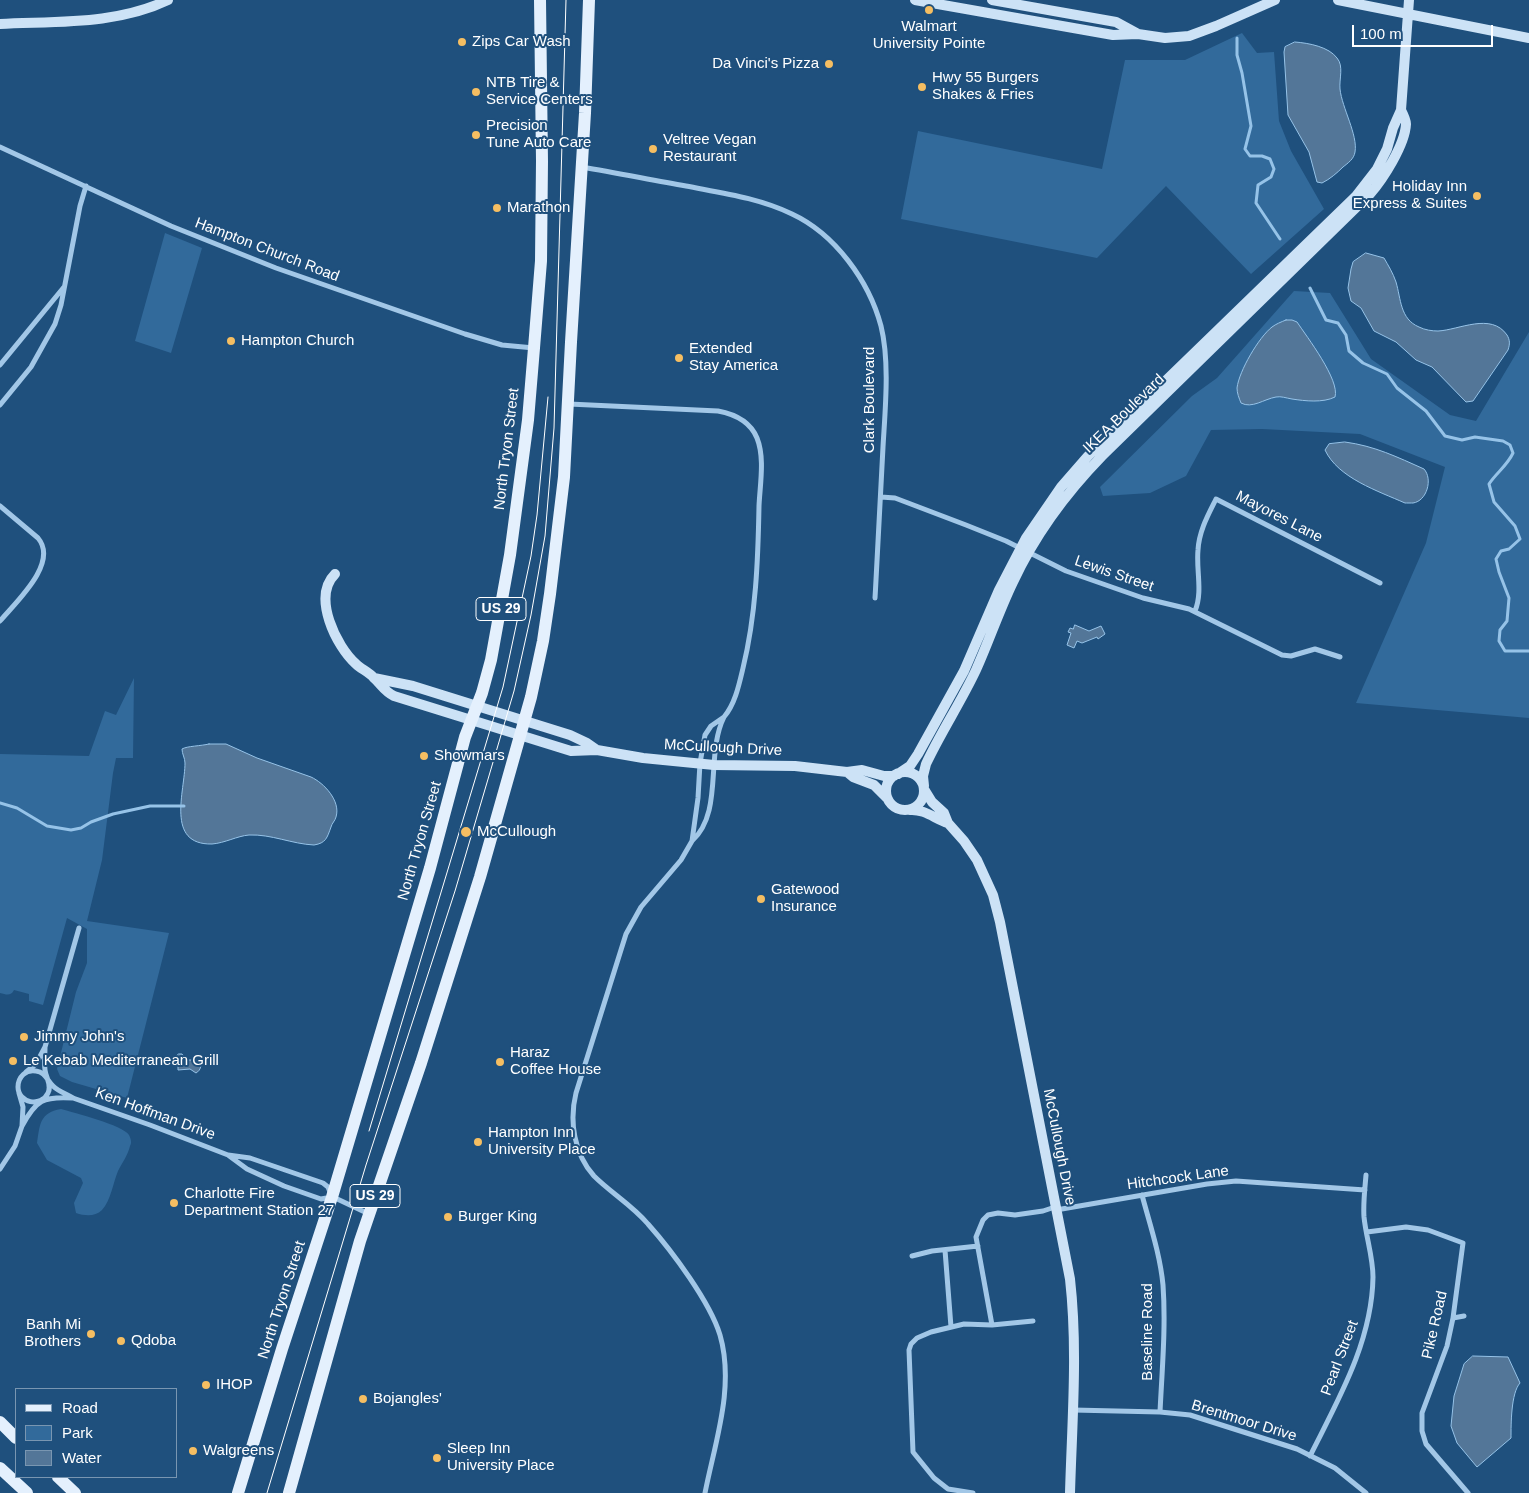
<!DOCTYPE html>
<html>
<head>
<meta charset="utf-8">
<style>
  body { margin:0 }
  #map { position:relative; width:1529px; height:1493px; overflow:hidden; background:#1f507d; font-family:Helvetica,sans-serif }
  canvas { display:block }
  .legend { position:absolute; left:15px; top:1388px; width:162px; height:90px; box-sizing:border-box; background:#1f507d; border:1px solid #7996b1; margin:0; padding:6px 9px; list-style:none; font-size:15px; color:#fff }
  .legend li { display:flex; align-items:center; gap:10px; height:25px }
  .legend b { width:25px; border:1px solid #7996b1 }
  .scale { position:absolute; left:1352px; top:25px; width:141px; height:22px; box-sizing:border-box; border:2px solid #fff; border-top:0; padding-left:6px; font-size:15px; line-height:18px; white-space:nowrap; color:#fff; -webkit-text-stroke:4px #1f507d; paint-order:stroke }
</style>
</head>
<body>
<div id="map">
<canvas width="1529" height="1493"></canvas>
<ul class="legend">
<li><b style="height:6px;background:#e4f0fd"></b>Road</li>
<li><b style="height:14px;background:#326a9b"></b>Park</li>
<li><b style="height:14px;background:#537698"></b>Water</li>
</ul>
<div class="scale">100 m</div>
</div>
<script>
const context = document.querySelector('canvas').getContext('2d');
context.lineJoin = 'round';
function paint(path, color) {
  context.fillStyle = color;
  context.fill(path, 'evenodd');
}
function strokePath(path, color, width, dash) {
  context.strokeStyle = color;
  context.lineWidth = width;
  context.lineCap = dash ? 'butt' : 'round';
  context.setLineDash(dash || []);
  context.stroke(path);
}
function label(font, color, halo, rows, align = 'center') {
  context.font = font + ' Helvetica,sans-serif';
  context.lineWidth = 4;
  context.setLineDash([]);
  context.textBaseline = 'middle';
  context.strokeStyle = halo;
  context.fillStyle = color;
  for (const [text, x, y, turn = 0] of rows) {
    context.save();
    context.translate(x, y);
    context.rotate((+turn || 0) * Math.PI / 180);
    context.textAlign = isNaN(turn) ? turn : align;
    if (halo) context.strokeText(text, 0, 0);
    context.fillText(text, 0, 0);
    context.restore();
  }
}
paint(new Path2D(`
  M1242,33L1257,53L1274,52L1279,121L1291,151L1324,209L1251,274L1166,186L1097,258L901,219L918,131L1102,169L1125,60H1185Z
  M165,233L202,248L171,353L135,341Z
  M1294,291L1330,293L1371,359L1450,415L1476,421L1529,332V718L1356,703L1426,543L1445,467L1360,434L1262,429L1211,430L1186,476L1150,493L1103,496L1100,487L1192,396L1217,378Z
  M134,678L133,758H116L113,773L102,860L87,921L169,933L127,1098L72,1082L60,1076L57,1069L76,992L87,963V929L67,918L43,1005L29,1001V994L14,990C11,996 7,995 0,993V754L89,756L105,711L116,715Z
  M61,1109C74,1113 123,1125 129,1135C131,1139 132,1143 130,1146C128,1155 122,1163 118,1171C113,1183 111,1200 102,1210C95,1217 85,1216 76,1213L74,1203L83,1183L81,1178L47,1160L37,1143C40,1125 39,1113 61,1109Z`), '#326a9b');
const water = new Path2D(`
  M1295,42C1309,43 1329,47 1337,58C1344,66 1339,79 1340,89C1342,108 1358,135 1355,152C1354,159 1348,163 1343,167C1337,173 1330,179 1322,183L1317,182L1309,152L1288,115L1284,52L1285,47Z
  M1366,253L1384,258C1388,265 1393,273 1396,282C1401,299 1400,319 1419,327C1425,330 1432,331 1438,331C1459,330 1491,312 1507,335C1510,340 1510,344 1508,350L1473,401L1466,402L1432,367L1416,360L1396,342L1374,331L1361,308L1351,301L1348,288L1351,269L1353,262Z
  M1286,320H1292L1297,322C1307,337 1340,380 1335,397C1323,403 1305,401 1292,399C1286,398 1281,396 1276,397C1264,399 1252,409 1241,403C1239,398 1237,393 1237,388C1239,371 1259,337 1272,327C1276,324 1281,322 1286,320Z
  M1345,442C1375,446 1397,457 1424,469C1433,479 1427,501 1413,503C1412,503 1406,503 1405,503C1378,491 1338,478 1325,450L1329,444Z
  M1075,625L1089,631L1101,626L1105,634L1098,639L1097,637L1082,643L1077,641L1074,648L1067,645L1071,633L1068,632L1070,628L1073,629Z
  M209,744H226L257,758L311,777C324,783 341,801 336,817C335,821 332,823 331,827C327,838 326,843 314,845C292,844 271,834 249,835C237,836 225,843 212,844C165,845 185,791 185,763C185,758 182,754 182,749C187,746 201,746 209,744Z
  M179,1054H182L186,1060H191L195,1056L200,1059C202,1065 201,1070 196,1073L190,1069L178,1070V1063L173,1061L174,1058Z
  M1473,1356L1508,1357L1520,1383C1511,1393 1511,1424 1511,1438L1477,1467L1457,1443L1451,1426L1454,1396L1464,1364Z`);
paint(water, '#537698');
strokePath(water, '#96c3e8', 1);
strokePath(new Path2D(`
  M1237,38V55L1242,73L1251,126L1245,149L1250,156H1262L1270,159L1274,169L1271,177L1258,185L1256,203L1280,239
  M1310,288L1326,320L1338,323L1346,335L1349,351L1363,363L1387,374L1397,388L1426,411L1445,436L1462,440L1475,437L1503,441L1510,445L1513,453C1507,466 1496,473 1489,484L1494,502L1515,526L1520,539L1509,549L1501,551L1496,559L1499,572L1509,598L1507,621L1500,630L1499,641L1505,651H1529
  M0,803L17,808L47,826L71,830L81,828L91,822L113,814L150,806H184`), '#96c3e8', 3);
strokePath(new Path2D(`
  M0,147L171,226L276,268L465,334L502,345L534,348
  M582,167C617,173 652,180 686,186C722,193 759,198 792,214C835,234 869,281 881,326C890,362 885,411 883,447C880,498 878,548 875,598
  M0,365L64,287
  M569,404L718,411C734,414 750,421 757,438C765,458 760,484 759,506C758,560 756,615 743,668C739,685 735,704 724,717
  M0,405L31,367L55,324L61,305L80,206L86,186
  M881,497L895,498L966,525L1006,541L1066,571L1143,598L1189,609L1282,655L1291,656L1315,649L1340,657
  M0,506L38,538C59,563 16,602 0,621
  M1195,611C1203,592 1196,570 1198,550C1199,531 1208,515 1216,499L1380,583
  M724,717C705,755 724,812 692,841L698,798L700,763L705,735L711,726Z
  M692,841L681,860L641,907L626,934L576,1093C569,1121 574,1154 594,1176C611,1193 632,1205 648,1224C672,1251 710,1302 720,1335C735,1387 715,1442 705,1493
  M45,1047L79,928
  M19,1093L23,1107L22,1126C36,1100 43,1096 73,1098C66,1094 58,1091 53,1086C47,1080 45,1072 36,1071C26,1069 18,1077 18,1087C18,1103 41,1108 48,1093C52,1085 46,1078 45,1070C44,1063 45,1055 45,1047L36,1064L26,1072
  M73,1098L150,1125L228,1155
  M228,1155L250,1158L323,1183L328,1187L332,1197L321,1199L284,1186L247,1169Z
  M0,1169L15,1146L22,1126
  M1142,1195C1150,1225 1160,1254 1163,1285C1166,1327 1162,1370 1160,1412
  M333,1197L369,1214
  M1056,1210L1207,1184L1236,1181L1365,1190
  M1367,1232L1406,1227L1428,1230L1463,1243L1453,1318L1447,1346L1422,1413V1431L1426,1444L1468,1493
  M945,1250L951,1327
  M912,1256L932,1251L978,1246
  M1453,1318L1464,1316
  M992,1325L1033,1321
  M1073,1410L1160,1412L1190,1415L1297,1449L1335,1468L1366,1493
  M1310,1456C1338,1400 1372,1342 1373,1277C1373,1257 1366,1237 1364,1217C1363,1203 1365,1188 1366,1175
  M973,1493L948,1489L934,1478L913,1452L909,1350L911,1344L917,1338L931,1332L964,1324L992,1325L976,1237L983,1220L988,1215L998,1213L1015,1215L1043,1211L1055,1207`), '#a2c7e7', 5);
strokePath(new Path2D(`
  M915,0L1113,35L1138,34L1165,38L1189,36L1216,26L1275,0
  M992,0L1116,22L1138,34
  M1338,0L1529,38
  M0,24C56,21 116,25 168,0
  M335,574C312,597 336,646 356,664C361,669 369,672 374,678C381,684 384,691 394,696L571,751L597,750L643,758L714,765L795,766L847,772L862,770L884,776H894
  M374,678L413,686L570,735L587,743L597,750
  M847,772L853,777L874,785L887,798
  M886 791a19 19 0 1 1 38 0a19 19 0 1 1-38 0Z
  M898,774L910,766L918,754L964,671L999,590L1026,538L1061,487L1088,456L1356,196L1377,169L1387,149L1393,128L1401,110L1409,0
  M924,786L923,776L926,764C941,732 961,702 976,670C989,641 999,611 1013,582C1035,535 1066,493 1102,456L1370,194C1383,179 1405,145 1406,124C1406,120 1403,114 1401,110
  M924,789L932,802L944,813L948,823L964,841L977,860L993,895L1000,922L1070,1279C1078,1350 1072,1422 1070,1493
  M910,810C925,809 935,819 948,823`), '#cce2f6', 10);
strokePath(new Path2D(`
  M0,1422L16,1438
  M0,1468L27,1493
  M58,1477L75,1493
  M238,1493L282,1349L332,1197L430,868L465,737L482,693L491,660L510,555L528,420L534,348L541,261L542,161L540,0
  M289,1493L360,1241L421,1063L480,877L531,697L543,641L550,594L564,477L571,342L585,113L589,0`), '#e4f0fd', 12);
strokePath(new Path2D(`
  M369,1131L503,687L531,556L537,515L548,397
  M267,1493L366,1165L455,891L514,691L531,615L545,536L554,428L566,0`), '#fff', 1);
for (const [x, y, r, color] of [
  [929,10,5,"#f5be62"],
  [462,42,5,"#f5be62"],
  [829,64,5,"#f5be62"],
  [922,87,5,"#f5be62"],
  [476,92,5,"#f5be62"],
  [476,135,5,"#f5be62"],
  [653,149,5,"#f5be62"],
  [1477,196,5,"#f5be62"],
  [497,208,5,"#f5be62"],
  [231,341,5,"#f5be62"],
  [679,358,5,"#f5be62"],
  [424,756,5,"#f5be62"],
  [466,832,6,"#f5be62"],
  [761,899,5,"#f5be62"],
  [24,1037,5,"#f5be62"],
  [13,1061,5,"#f5be62"],
  [500,1062,5,"#f5be62"],
  [478,1142,5,"#f5be62"],
  [174,1203,5,"#f5be62"],
  [448,1217,5,"#f5be62"],
  [91,1334,5,"#f5be62"],
  [121,1341,5,"#f5be62"],
  [206,1385,5,"#f5be62"],
  [363,1399,5,"#f5be62"],
  [193,1451,5,"#f5be62"],
  [437,1458,5,"#f5be62"]
]) {
  const dot = new Path2D();
  dot.arc(x, y, r, 0, 2 * Math.PI);
  context.fillStyle = color;
  context.fill(dot);
  strokePath(dot, '#1f507d', 2);
}
for (const [x, y, w] of [
  [501,609,50],
  [375,1196,50]
]) {
  const box = new Path2D();
  box.roundRect(x - w / 2, y - 11.5, w, 23, 4);
  context.fillStyle = '#1f507d';
  context.fill(box);
  strokePath(box, '#fff', 1);
}
label('bold 14px', '#fff', null, [
  ["US 29",501,609],
  ["US 29",375,1196]
]);
label('15px', '#fff', '#1f507d', [
  ["Walmart",929,27,"center"],
  ["University Pointe",929,44,"center"],
  ["Zips Car Wash",472,42],
  ["Da Vinci's Pizza",819,64,"right"],
  ["Hwy 55 Burgers",932,78],
  ["Shakes & Fries",932,95],
  ["NTB Tire &",486,83],
  ["Service Centers",486,100],
  ["Precision",486,126],
  ["Tune Auto Care",486,143],
  ["Veltree Vegan",663,140],
  ["Restaurant",663,157],
  ["Holiday Inn",1467,187,"right"],
  ["Express & Suites",1467,204,"right"],
  ["Marathon",507,208],
  ["Hampton Church",241,341],
  ["Extended",689,349],
  ["Stay America",689,366],
  ["Showmars",434,756],
  ["McCullough",477,832],
  ["Gatewood",771,890],
  ["Insurance",771,907],
  ["Jimmy John's",34,1037],
  ["Haraz",510,1053],
  ["Coffee House",510,1070],
  ["Le Kebab Mediterranean Grill",23,1061],
  ["Hampton Inn",488,1133],
  ["University Place",488,1150],
  ["Charlotte Fire",184,1194],
  ["Department Station 27",184,1211],
  ["Burger King",458,1217],
  ["Banh Mi",81,1325,"right"],
  ["Brothers",81,1342,"right"],
  ["Qdoba",131,1341],
  ["IHOP",216,1385],
  ["Bojangles'",373,1399],
  ["Sleep Inn",447,1449],
  ["University Place",447,1466],
  ["Walgreens",203,1451]
], 'left');
label('15px', '#fff', '#1f507d', [
  ["Hampton Church Road",267,250,21],
  ["Clark Boulevard",870,400,-90],
  ["IKEA Boulevard",1124,414,-44],
  ["North Tryon Street",507,449,-83],
  ["Mayores Lane",1279,517,27],
  ["Lewis Street",1114,574,19],
  ["McCullough Drive",723,748,3],
  ["North Tryon Street",420,841,-74],
  ["Ken Hoffman Drive",155,1114,20],
  ["McCullough Drive",1059,1147,79],
  ["Hitchcock Lane",1178,1178,-8],
  ["North Tryon Street",282,1300,-72],
  ["Pike Road",1435,1325,-77],
  ["Baseline Road",1148,1332,-90],
  ["Pearl Street",1340,1358,-69],
  ["Brentmoor Drive",1244,1421,17]
]);
</script>
</body>
</html>
